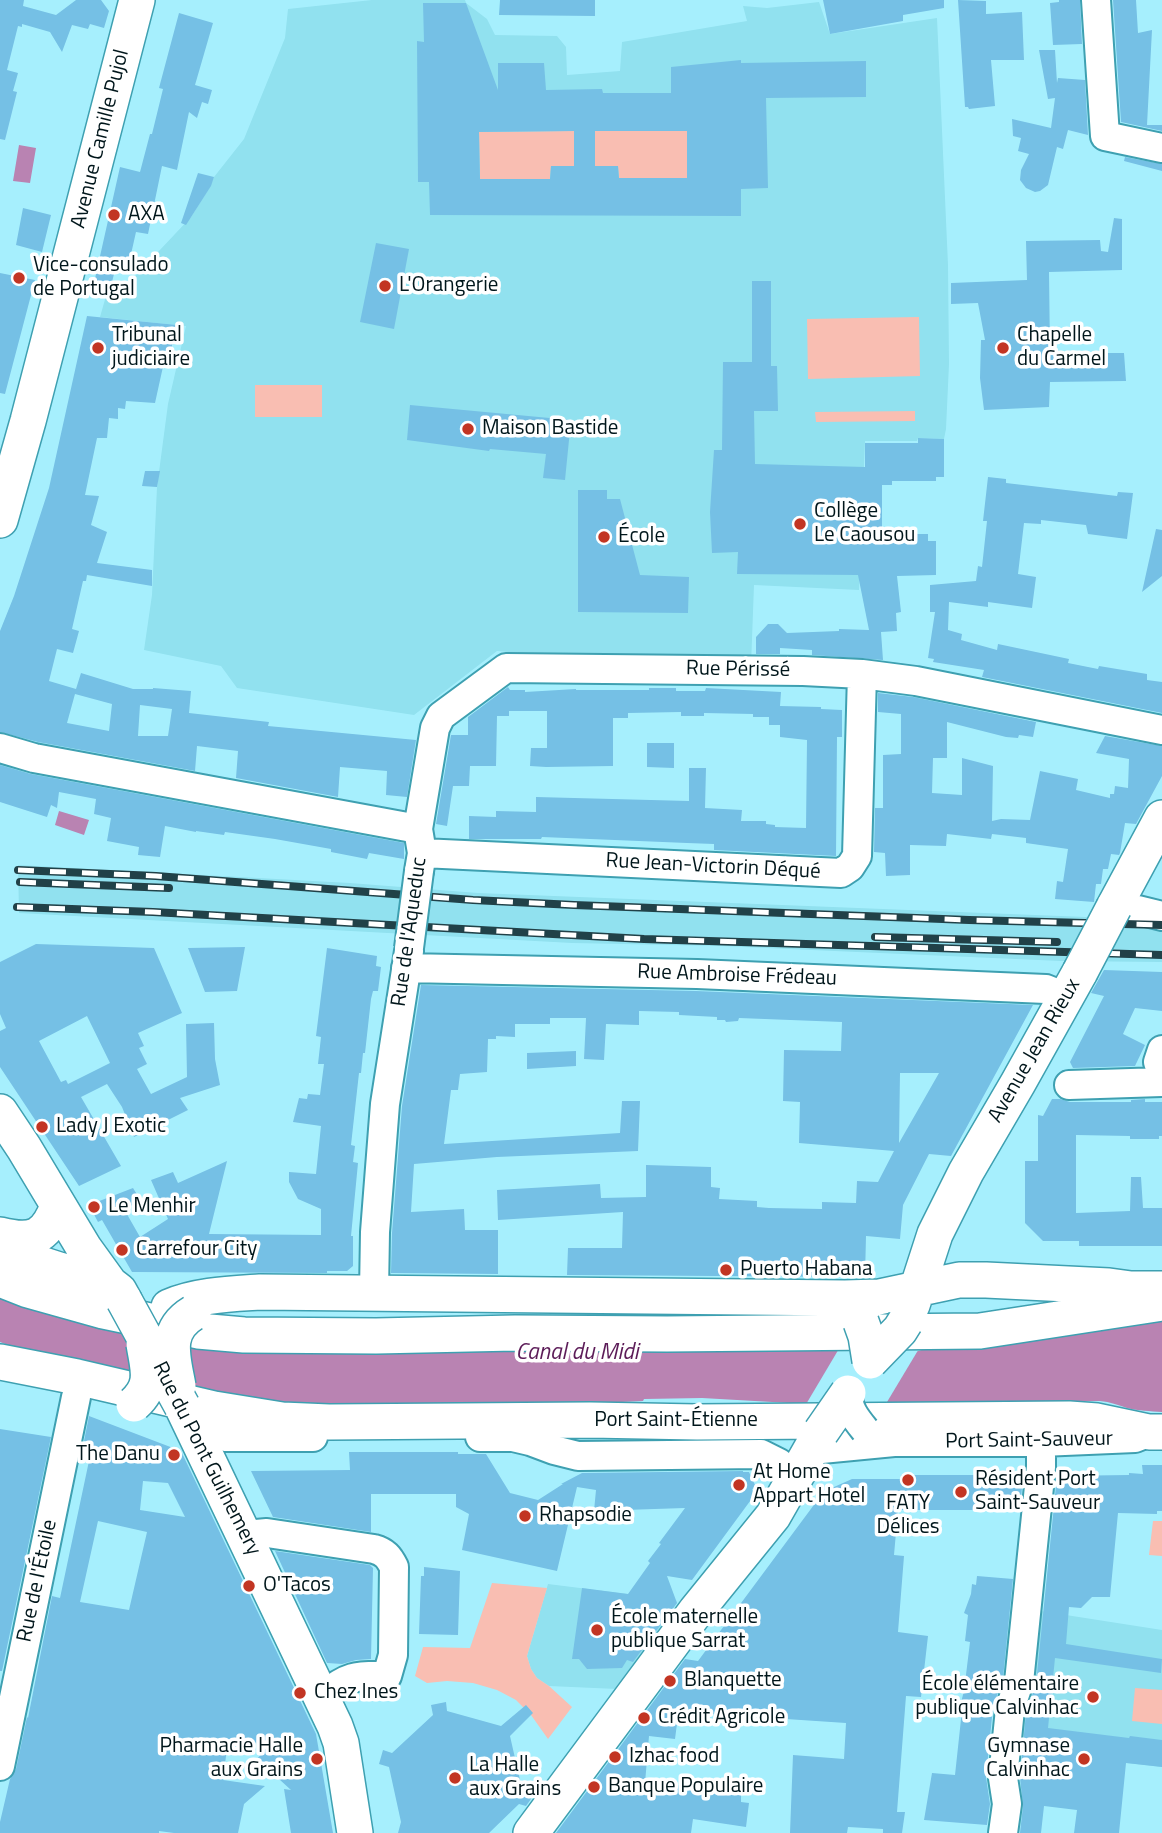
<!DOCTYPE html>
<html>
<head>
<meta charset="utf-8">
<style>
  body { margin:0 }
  canvas { display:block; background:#a6effd }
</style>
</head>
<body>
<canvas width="1162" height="1833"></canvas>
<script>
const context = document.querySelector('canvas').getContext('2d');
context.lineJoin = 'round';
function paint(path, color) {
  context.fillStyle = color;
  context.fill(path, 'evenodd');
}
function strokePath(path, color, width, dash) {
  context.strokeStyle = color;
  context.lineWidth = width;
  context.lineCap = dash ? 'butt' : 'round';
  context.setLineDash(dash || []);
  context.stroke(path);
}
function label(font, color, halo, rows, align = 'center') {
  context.font = font + ' "Titillium Web",sans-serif';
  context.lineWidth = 7;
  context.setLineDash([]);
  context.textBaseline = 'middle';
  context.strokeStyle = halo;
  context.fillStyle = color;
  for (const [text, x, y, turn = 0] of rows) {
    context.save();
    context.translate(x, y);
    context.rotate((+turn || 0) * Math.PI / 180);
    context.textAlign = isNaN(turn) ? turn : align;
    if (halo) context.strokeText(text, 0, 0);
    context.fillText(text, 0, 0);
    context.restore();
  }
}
paint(new Path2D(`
  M372,0H465L466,3L487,19L495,35L557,36L566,47L567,75L620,71L622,42L747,21L743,6L767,8L819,2L830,34L937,18L948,265L949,364L946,429L944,439L918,438L917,441H865L859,590L754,585L751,666L577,658L497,651L414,715L237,688L221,666L144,650L152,595L157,487L168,404L186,326L100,317L108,289L126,286L191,217L210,187L214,177L244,139L285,38L288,9Z
  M18,865L350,883L478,893L1162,920V962L1061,961L721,946L572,943L19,913Z
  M548,1584L676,1600L677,1603L617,1689L549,1686L537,1678L531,1669L527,1656Z
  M1034,1610L1162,1630V1767L1127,1763V1754L1020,1742Z`), '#91e1ef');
paint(new Path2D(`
  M574,131V166H551L550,179H480L479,132Z
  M595,131H687V178H619L618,166H595Z
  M919,317L920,376L808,379L807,319Z
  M255,385H322V417H255Z
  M915,411V421L816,422L815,412Z
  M1153,1521H1162V1556L1149,1555Z
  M492,1583L547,1588L527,1656L531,1669L537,1678L549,1686L572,1707L548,1739L531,1715L516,1700L497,1690L473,1683L447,1681L427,1683L415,1676L423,1647L470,1648Z
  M1135,1688L1162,1690V1724L1132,1721Z`), '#f9beb2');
paint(new Path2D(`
  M19,145L36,148L30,183L13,181Z
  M59,811L89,820L84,835L55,825Z
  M0,1296L60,1316L826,1347L835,1350L914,1352L929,1348L1162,1320V1412C1150,1411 1139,1411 1127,1408C1118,1405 1110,1402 1100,1401L895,1404L790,1403L702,1398L644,1399L643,1401L558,1405L293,1407L56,1363L0,1342Z`), '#b983b2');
paint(new Path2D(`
  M840,1347H920L884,1407L805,1406Z`), '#a6effd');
paint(new Path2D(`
  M0,0H24L23,6L56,15L76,0H101L109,11L104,28L90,24L88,29L72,25L62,52L50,32L22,24V27L18,26L7,70L18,73L13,91L17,92L5,140L0,139Z
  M500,0H595V16L499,15Z
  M823,0H944V8L903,15V21L830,34Z
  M958,0L986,1V14L1022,12L1024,60H991L995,106L969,109L968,107H965Z
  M1059,0H1080L1082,44L1053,45L1050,3L1059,2Z
  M1113,0H1136L1138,33L1152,30L1147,125H1162V131L1121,122Z
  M423,3H466L498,90V63H544L546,90L602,89L603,93H671V67L741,60V63L866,61V97L766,98L768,188L741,189V216L430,215L429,182H418L417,41L424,42ZM574,131V166H551L550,179H480L479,132ZM595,131H687V178H619L618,166H595Z
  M179,13L213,23L195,85L212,90L208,104L202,102L197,118L189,112L177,170L162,166L148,234L136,232L127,272L115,270L111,286L94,283L120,167L140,172L150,134H152L163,89L159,88Z
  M1039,50H1055L1057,83L1058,78L1085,80L1088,135L1068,130L1063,149L1057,147L1048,185L1040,191L1035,192L1026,188L1020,180L1021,170L1029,154L1018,151L1021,138L1013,136L1012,119L1051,128L1055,98L1048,99Z
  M1125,157L1162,164V171L1124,161Z
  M198,173L214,177L211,186L186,225L181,223Z
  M23,208L51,215L42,252L16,245Z
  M1114,218L1122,219V270L1049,272L1050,353H1124L1126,381L1050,382L1049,407L984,410L980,378L981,340H985L978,303L951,304V283L1027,280L1026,241L1100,240L1101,251L1108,252Z
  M376,243L409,249L394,329L360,322Z
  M0,273L35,280L5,394L0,393Z
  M752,281H771V366H777L778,411H754L755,464L865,467V443H918V438L944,439V477H936V481H892V485H882V530H892V534H928V541H936V575L897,576L901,612L896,613L897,631L881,632L883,660L812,655V650L780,648V654H756V637L768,624H778L787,633L839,631V629L869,630L858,575L737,574L738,552L712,553L710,512L714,450H722L723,362H752Z
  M87,316L177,325L170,354L166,353L155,403L126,401L125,409L118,408V419L109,418L107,438H97L85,495L99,496L91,525L107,532L97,563L152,570V586L87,575L86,581H83L72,629L79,631L73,653L57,649L49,681L76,689L81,673L133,689H153V688L191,691L189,713L269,722L268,726L416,740L407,797L386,795L387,771L340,767L338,797L236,778L238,751L197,746L195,771L38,742L0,732V631L14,596L49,488ZM75,694L112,704L109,731L67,723ZM140,705L172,709L168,736H138Z
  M410,405L571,420L565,480L543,478L546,454L490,449L489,451L407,440Z
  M145,471H160L157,487L142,486Z
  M988,477L1006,479V483L1117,496L1118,492L1133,493L1127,539L1088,534L1086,525L1041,520V524L1024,523L1018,574L1036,577L1032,608L988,602V607L949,602L948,630L962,634L961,640L997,650L998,644L1069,659L1068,663L1098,669L1099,666L1147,674V680L1162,682V713L982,677L984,670L933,662L934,659L928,658L935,612H930V585L976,581L978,566L982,567L987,521H983Z
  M578,490H607V499H620L640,575L689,577L688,613L578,612Z
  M1156,529L1162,530V576L1142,592Z
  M508,687L510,690H525V692L576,689V690H649V688H676V691H705L706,688L781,692L780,706L821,707V709L842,710V737H837L836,856L714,850V844L687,843L542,837L541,839H469V816L496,817V811L536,812V797L689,801V768H706L705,808L742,810L741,821H766V824L775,825V827L806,828L807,740L780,737V725H769V717H753V714L704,713V716H681V712L628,713V718H613V766L546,767L530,766L531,748H547V711H509V716H497L496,766H470L469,786H453L447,826L436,824L451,735H468V717Z
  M878,693L913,697L1036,722L1033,737L1019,735L1018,738L1006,737L947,722V758H933L932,793L962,795V758L993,766L992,821L1001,819L1030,820L1040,771L1078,779L1076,790L1110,798V794H1114L1115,786L1128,788L1129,759L1096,753L1105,736L1162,746V776L1136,824L1125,823L1120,853L1119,855L1111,854L1108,869H1103L1101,884H1096L1094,902L1055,899L1057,881L1063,882L1068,849L1026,843V838L992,834L991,839L947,834L946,846L910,845V875L886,876L885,853L874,852L875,808H883V755L901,754V714L878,712Z
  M647,743H674V768L647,767Z
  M0,765L31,774L404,843V859L369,853L367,859L331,852V849L275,839L225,832L224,835L196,831V832L165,826L160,857L138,855L139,847L107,841L111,818L94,814L96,799L59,792L57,808L51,805L47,817L0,802Z
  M36,944L154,948L182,1013L138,1033L144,1046L139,1048L147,1064L137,1069L151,1094L187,1077L186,1024L214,1023L215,1059L220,1085L180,1098L188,1110L134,1137L122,1107L107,1084L81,1097L121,1166L79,1186L0,1067V1031L6,1028L0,1014V962ZM87,1016L110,1063L68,1084L66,1080L61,1082L39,1041Z
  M245,947L237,991L205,992L188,948Z
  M327,948L377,956L376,966L381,967L378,991H373L371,999L365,1053H363L361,1073H359L351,1145L355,1146L353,1162L358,1163L351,1236H353V1266L347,1271H327V1273L132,1272L102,1220L98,1222L89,1205L133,1188L141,1201L124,1209L140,1237L168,1219L151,1180L173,1172L178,1183L227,1161L209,1234L321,1235V1209L298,1199L289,1182V1172L316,1174L321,1126L293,1122L299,1098L307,1099L308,1094L320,1095L324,1064H318L321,1037L316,1036Z
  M1104,970L1162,972V1011L1135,1008L1123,1034L1145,1045L1135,1066L1073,1068L1070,1062L1104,996L1091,993Z
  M421,985L696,991L1033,1005L951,1156L929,1154L903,1205L900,1239L866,1236L865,1277L567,1275L568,1248H622L623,1212L498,1220L497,1190L600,1184L601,1198L646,1197V1165L711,1167V1187L720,1188L719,1199L757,1201V1207L769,1208L822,1209V1202L856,1203L857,1181L878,1182L894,1151L799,1143L800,1102L783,1101L784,1050L841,1051L842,1022L739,1018L738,1021L726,1022L725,1020H717V1017L679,1015V1012L639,1011V1025L606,1024L604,1060L584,1059L586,1018H550V1024H515V1037L496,1036V1039H488L487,1072L460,1074L458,1090H451L444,1144L620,1133L622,1101H640L638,1151L497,1157L414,1164L411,1212L464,1209L465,1230H498V1274L391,1273L392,1233L402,1106ZM900,1073H939L899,1143Z
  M576,1051V1066L527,1069V1053Z
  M1052,1099H1060L1070,1102H1131V1100L1145,1099V1102H1162V1136H1159V1139H1130V1136L1076,1135V1213L1130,1211L1131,1177H1141L1143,1208H1162V1246H1079V1241H1043L1025,1223V1161H1038V1115L1043,1116Z
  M89,1416L181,1451L316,1734L333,1833H291L284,1789L291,1790L257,1759L269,1745L228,1740L223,1780L265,1786L244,1804L238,1833H174L159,1831V1833H0V1822L10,1779L16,1769L27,1717L28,1718L52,1596L60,1598L93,1442L84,1441ZM143,1481L168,1483L185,1517L140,1510ZM98,1521L147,1532L129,1610L80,1602Z
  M0,1429L51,1437L2,1671H0Z
  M349,1452H458V1454H486L510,1493L538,1500L563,1484H561L582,1473L743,1471V1472H749L755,1485L752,1490L756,1493L692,1580L667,1576L677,1603L633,1662L627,1660L622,1668L587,1669L579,1659H572L582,1588L628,1594L650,1563L648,1561L661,1544L659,1543L685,1508L594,1511L596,1490L577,1487L557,1571L462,1550L469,1514L456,1507V1494H371V1532L273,1517L251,1471L350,1470Z
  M1142,1465H1162V1511H1157V1514L1118,1513L1110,1597H1092L1081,1608L1069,1607L1066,1644L1162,1659L1161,1673L1055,1658L1048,1728L1129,1738L1130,1736L1162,1740V1767L1126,1763L1119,1833H1074L1077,1810L1044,1806L1041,1833H1020L1023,1806L1020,1778L1026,1713L1036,1684L1057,1476L1129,1475V1473L1143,1474Z
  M901,1475H1023L1020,1510H898L894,1555L904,1556L898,1632L928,1636L921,1697L906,1696L897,1812H905L902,1833H883V1829L848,1827L847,1833H790L793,1755L844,1759L846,1723L681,1712L680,1717L678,1716L675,1739L649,1736L645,1783L665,1785L741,1787V1802L749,1803L746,1827L693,1819L691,1833H556L685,1659L698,1661L822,1494L834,1487L852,1479H901Z
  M275,1551L370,1565L373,1568L371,1659L356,1660L342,1664L327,1663Z
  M424,1567L460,1571L458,1635L419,1634L421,1576H424Z
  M977,1576L1013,1579L1003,1678L993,1707L986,1777L990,1804L987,1825L924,1820L932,1773L955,1775L962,1710H959L964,1691L970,1642L965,1641L968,1615L964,1613L971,1594L972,1584L976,1585Z
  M446,1702L447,1711L501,1726L526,1705L533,1713L510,1736L522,1789L533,1792L531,1799L526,1806L519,1804L489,1833H398L401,1822L389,1767L379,1764L383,1750L392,1753L433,1715L431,1705Z`), '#75c0e5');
const minor = new Path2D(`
  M1096,0L1105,136L1162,148
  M0,748L34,758L418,829
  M422,853L841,873L850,867L857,856L862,674
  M419,871L422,853L418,829L435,728L441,716L506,668L803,671L862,674L916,681L1162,730
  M1138,910L1162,916
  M406,968L697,974L1046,989L1066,997
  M1162,1050L1158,1062L1162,1073
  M1069,1085L1162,1082
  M374,1292L375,1232L385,1104L409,951
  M192,1430L226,1437H313
  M480,1437H513L530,1441L554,1450L578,1456L761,1454L779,1463L795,1478
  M811,1450L894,1442H1041L1135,1438L1140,1436
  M245,1535L267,1533L374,1549C385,1552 389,1557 394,1567L393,1655L387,1676C356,1675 346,1676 322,1697
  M0,1766L76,1397
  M1003,1833L1007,1804L1003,1778L1010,1709L1019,1682L1041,1467V1442`);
const major = new Path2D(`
  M0,520L28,421L137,0
  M1114,907L1162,818
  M0,1112L24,1148L84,1248L110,1284L119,1291L124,1300
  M0,1235C32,1243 46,1238 58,1206
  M0,1251L59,1270L110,1284
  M0,1279L28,1290L103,1311L198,1331L244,1335L376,1336L515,1333L667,1334L980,1331L1162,1303
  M912,1305L935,1234L966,1172L1018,1083L1080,972
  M169,1307C197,1295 230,1294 260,1292L845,1298L879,1297L959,1280H986L1109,1286L1131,1289H1162
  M0,1362L77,1377L214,1409L282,1420L329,1422L590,1420L697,1422L1069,1419L1097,1421L1149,1432H1162
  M182,1406L335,1726L341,1743L355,1833
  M531,1833L696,1611L773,1516L821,1432`);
strokePath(minor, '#3ea0b1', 32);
strokePath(major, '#3ea0b1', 38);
strokePath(minor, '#fff', 28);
strokePath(major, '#fff', 35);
const rail = new Path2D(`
  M18,870L156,876L473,900L574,905L969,920L1162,925
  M20,882L169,888
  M17,907L153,912L644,939L1162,955
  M875,937L1057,942`);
strokePath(rail, '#214148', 8);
strokePath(rail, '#fff', 5, [16]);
const minorBridge = new Path2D(`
  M409,948L419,871
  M848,1393C847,1408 856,1419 865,1430`);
const majorBridge = new Path2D(`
  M1080,972L1114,907
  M124,1300L182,1406
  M861,1322L866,1336L870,1361
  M870,1361L900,1330L905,1322
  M178,1386C173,1358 163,1331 193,1313
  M134,1404C155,1385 148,1369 144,1344
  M821,1432L848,1393`);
strokePath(minorBridge, '#3ea0b1', 32, []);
strokePath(majorBridge, '#3ea0b1', 38, []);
strokePath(minorBridge, '#fff', 28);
strokePath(majorBridge, '#fff', 35);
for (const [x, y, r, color] of [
  [114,215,7,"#c23523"],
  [19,278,7,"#c23523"],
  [385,286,7,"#c23523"],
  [98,348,7,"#c23523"],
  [1003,348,7,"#c23523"],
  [468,429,7,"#c23523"],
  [800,524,7,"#c23523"],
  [604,537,7,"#c23523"],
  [42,1127,7,"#c23523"],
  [94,1207,7,"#c23523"],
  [122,1250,7,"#c23523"],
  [726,1270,7,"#c23523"],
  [174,1455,7,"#c23523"],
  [908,1480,7,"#c23523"],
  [739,1485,7,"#c23523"],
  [961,1492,7,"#c23523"],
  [525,1516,7,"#c23523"],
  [249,1586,7,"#c23523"],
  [597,1630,7,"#c23523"],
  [670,1681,7,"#c23523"],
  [300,1693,7,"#c23523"],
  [1093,1697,7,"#c23523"],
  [644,1718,7,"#c23523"],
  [615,1757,7,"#c23523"],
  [317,1759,7,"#c23523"],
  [1084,1759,7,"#c23523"],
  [455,1778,7,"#c23523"],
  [594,1787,7,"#c23523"]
]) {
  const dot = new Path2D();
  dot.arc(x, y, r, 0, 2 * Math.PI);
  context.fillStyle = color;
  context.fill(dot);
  strokePath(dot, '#fff', 2.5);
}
label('21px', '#00161b', '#fff', [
  ["Avenue Camille Pujol",101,139,-76],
  ["Rue Périssé",738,670,1],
  ["Rue Jean-Victorin Déqué",713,867,3],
  ["Rue de l'Aqueduc",410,932,-82],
  ["Rue Ambroise Frédeau",737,976,2],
  ["Avenue Jean Rieux",1035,1051,-60],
  ["Port Saint-Étienne",676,1421],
  ["Port Saint-Sauveur",1029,1441,-1],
  ["Rue du Pont Guilhemery",206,1459,63],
  ["Rue de l'Étoile",38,1581,-78]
]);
label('21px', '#00161b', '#fff', [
  ["AXA",128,215],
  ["Vice-consulado",33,266],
  ["de Portugal",33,290],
  ["L'Orangerie",399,286],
  ["Tribunal",112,336],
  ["judiciaire",112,360],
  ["Chapelle",1017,336],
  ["du Carmel",1017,360],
  ["Maison Bastide",482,429],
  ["Collège",814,512],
  ["Le Caousou",814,536],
  ["École",618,537],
  ["Lady J Exotic",56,1127],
  ["Le Menhir",108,1207],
  ["Carrefour City",136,1250],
  ["Puerto Habana",740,1270],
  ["The Danu",160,1455,"right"],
  ["At Home",753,1473],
  ["Appart Hotel",753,1497],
  ["Résident Port",975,1480],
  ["Saint-Sauveur",975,1504],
  ["FATY",908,1504,"center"],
  ["Délices",908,1528,"center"],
  ["Rhapsodie",539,1516],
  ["O'Tacos",263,1586],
  ["École maternelle",611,1618],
  ["publique Sarrat",611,1642],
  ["Blanquette",684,1681],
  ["École élémentaire",1079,1685,"right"],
  ["publique Calvinhac",1079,1709,"right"],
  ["Chez Ines",314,1693],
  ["Crédit Agricole",658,1718],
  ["Pharmacie Halle",303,1747,"right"],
  ["aux Grains",303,1771,"right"],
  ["Gymnase",1070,1747,"right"],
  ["Calvinhac",1070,1771,"right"],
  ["Izhac food",629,1757],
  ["La Halle",469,1766],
  ["aux Grains",469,1790],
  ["Banque Populaire",608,1787]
], 'left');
label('italic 23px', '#5c1c58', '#fff', [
  ["Canal du Midi",577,1353]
]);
</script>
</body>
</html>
